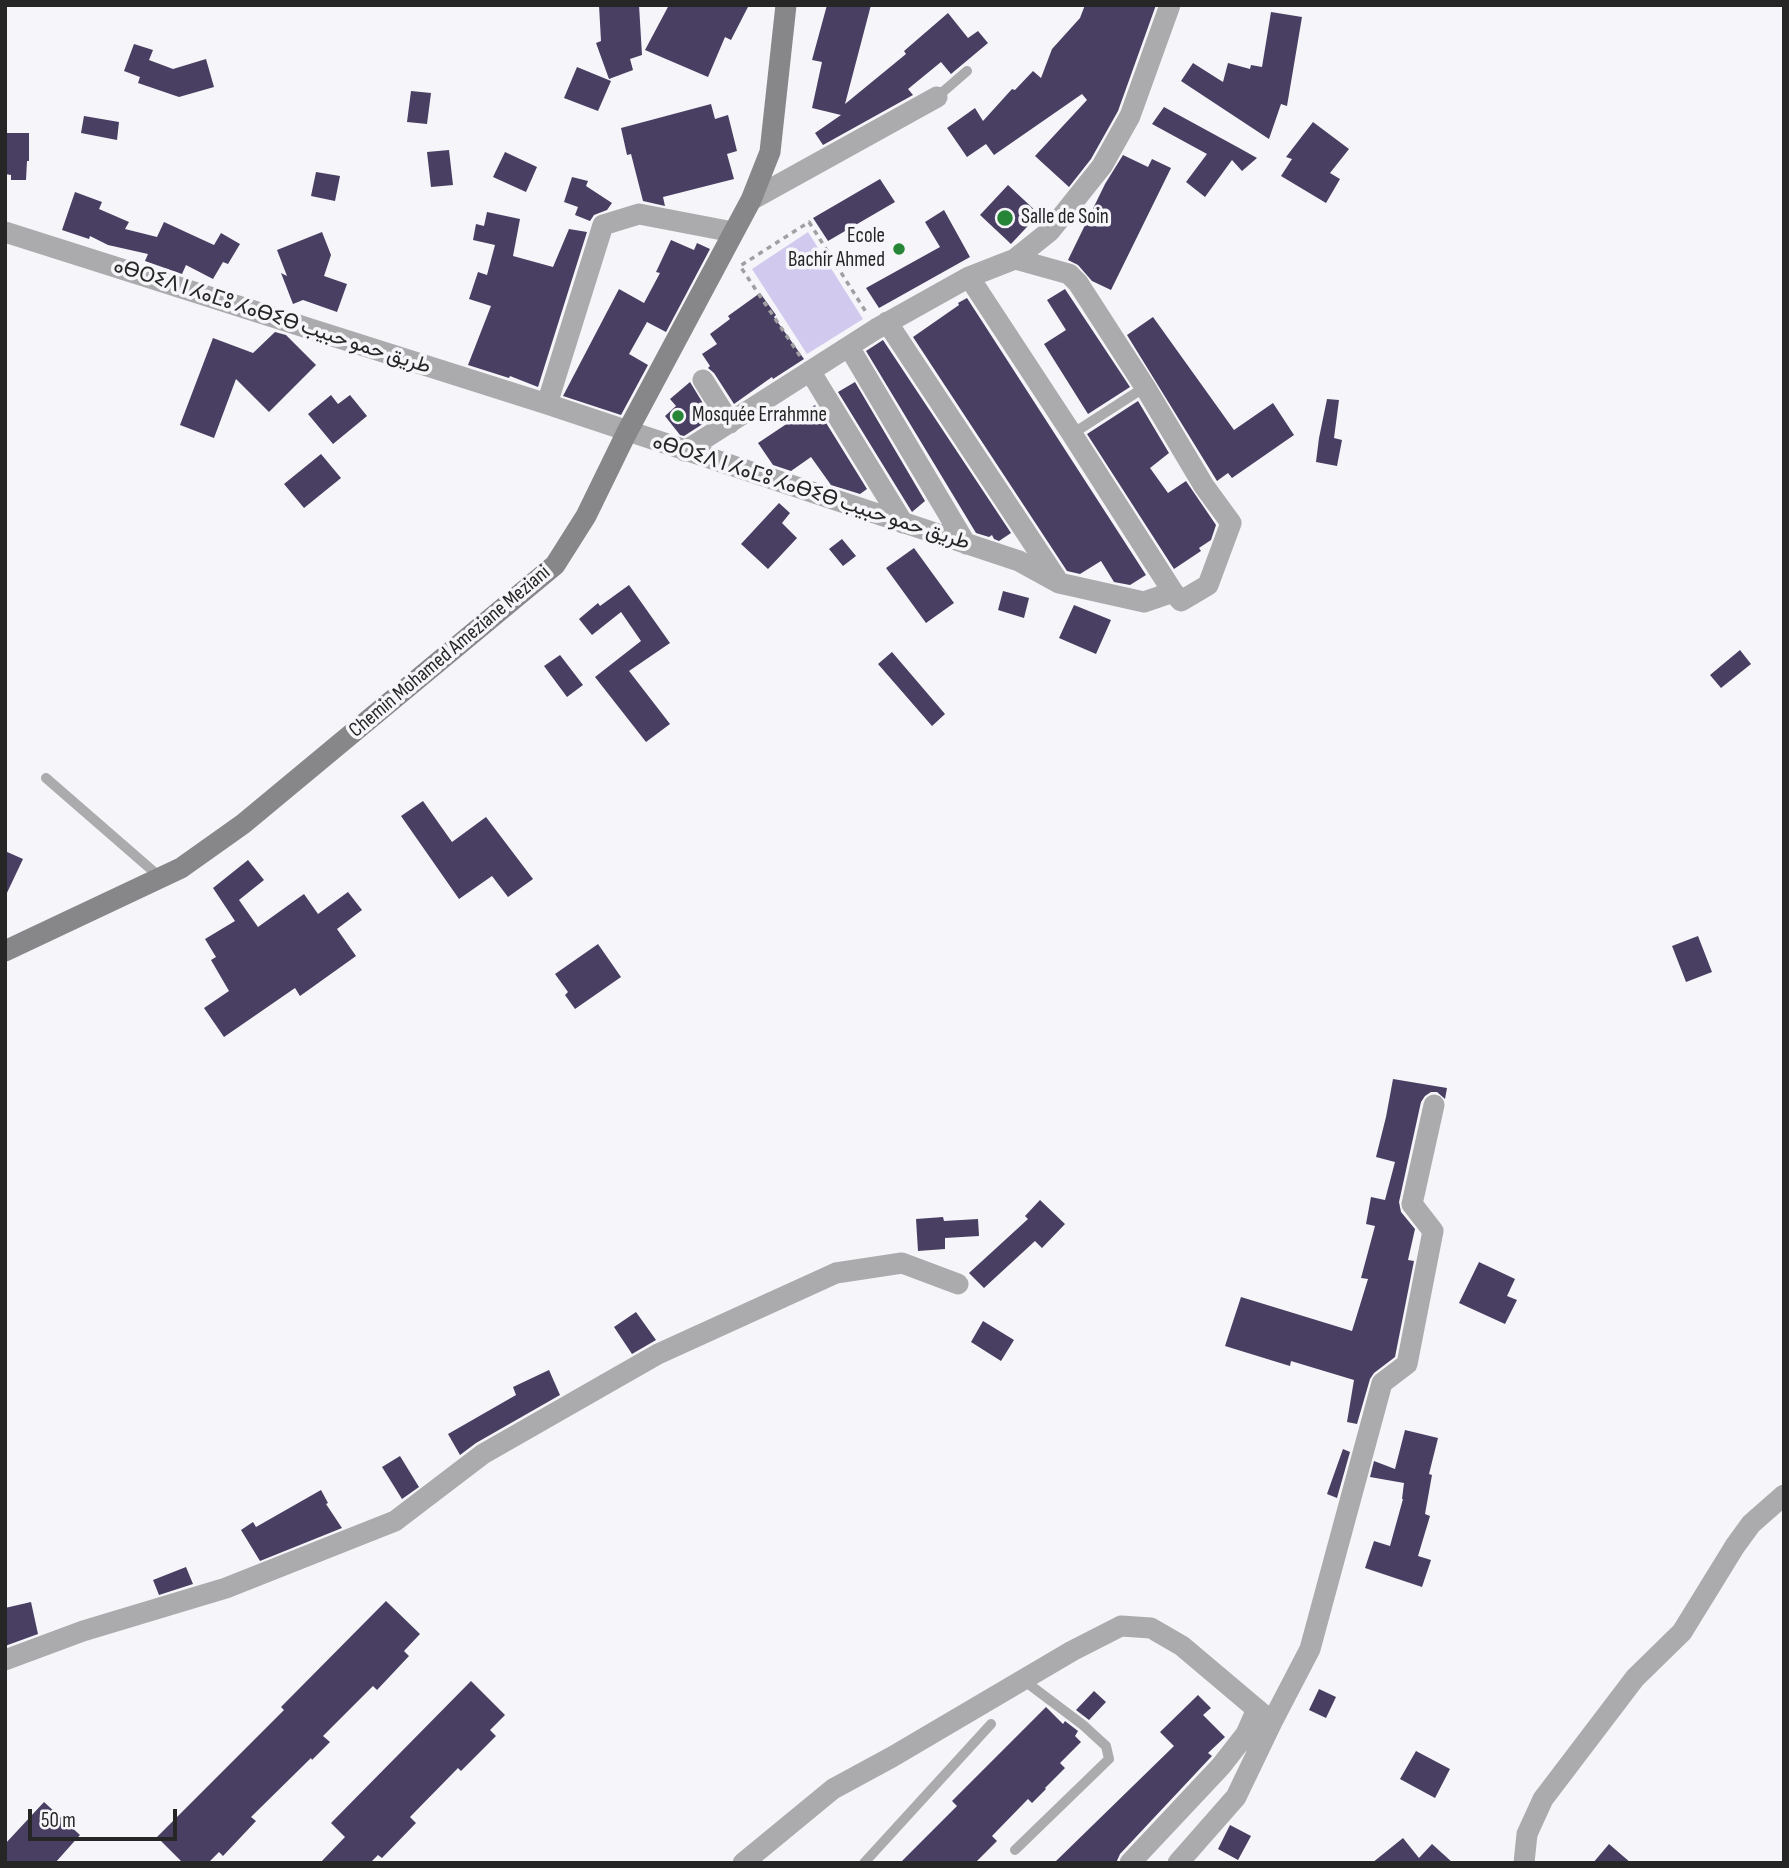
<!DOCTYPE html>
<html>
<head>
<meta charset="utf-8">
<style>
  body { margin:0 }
  #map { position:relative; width:1789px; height:1868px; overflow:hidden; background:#f6f5f9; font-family:"Sofia Sans Condensed",sans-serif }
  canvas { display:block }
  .frame { position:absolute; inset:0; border:7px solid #262627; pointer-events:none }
  .scale { position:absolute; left:28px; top:1809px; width:149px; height:32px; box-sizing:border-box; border:4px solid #262627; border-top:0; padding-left:9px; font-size:21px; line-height:24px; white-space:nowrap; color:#262627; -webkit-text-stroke:5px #f6f5f9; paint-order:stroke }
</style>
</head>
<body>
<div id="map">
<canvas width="1789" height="1868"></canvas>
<div class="frame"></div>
<div class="scale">50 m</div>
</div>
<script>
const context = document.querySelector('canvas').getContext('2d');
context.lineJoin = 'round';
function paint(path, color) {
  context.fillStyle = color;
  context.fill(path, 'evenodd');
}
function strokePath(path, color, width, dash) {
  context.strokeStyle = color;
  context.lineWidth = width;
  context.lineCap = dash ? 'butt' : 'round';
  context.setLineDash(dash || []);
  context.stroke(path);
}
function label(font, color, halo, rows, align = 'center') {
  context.font = font + ' "Sofia Sans Condensed",Vazirmatn,"Noto Sans Tifinagh",sans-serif';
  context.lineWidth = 7;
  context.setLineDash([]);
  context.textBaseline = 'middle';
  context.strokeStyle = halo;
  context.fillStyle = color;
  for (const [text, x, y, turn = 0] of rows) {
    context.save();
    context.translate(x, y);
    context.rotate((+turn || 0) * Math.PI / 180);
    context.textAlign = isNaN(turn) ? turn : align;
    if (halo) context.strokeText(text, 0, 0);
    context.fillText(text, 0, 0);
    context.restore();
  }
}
paint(new Path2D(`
  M808,232L863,319L807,354L752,269Z`), '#d2caee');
paint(new Path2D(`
  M599,5H639L642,55L630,59L633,70L609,79L596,43L601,41Z
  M669,5H749L731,40L725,37L708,77L645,50Z
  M827,5H871L845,104L906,54L904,51L948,13L968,38L978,31L988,43L951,74L941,62L908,89L913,95L823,145L815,133L841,115L812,108L822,62L812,60Z
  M1085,5H1156L1118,111L1091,159L1069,187L1035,156L1087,100L1082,94L994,155L986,144L967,157L947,128L975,108L983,121L1012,89L1015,90L1033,71L1041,78L1052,49L1080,18Z
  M1271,12L1302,17L1287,106L1281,104L1269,139L1181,81L1193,63L1223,82L1228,63L1250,69L1251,65L1262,67Z
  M134,44L153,50L149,60L173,69L206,59L214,87L179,97L138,83L140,77L124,71Z
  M577,67L611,81L598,111L564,98Z
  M411,91L431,93L427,124L407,122Z
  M711,104L715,119L728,115L737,151L727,154L734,179L663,197L665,206L643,201L631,154L627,155L621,128Z
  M1164,107L1241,149L1257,158L1242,171L1232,160L1205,197L1186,182L1207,154L1152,124Z
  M84,116L119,122L117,140L81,133Z
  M1313,122L1349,149L1330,173L1340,179L1326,203L1281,176L1292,159L1286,157Z
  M5,133H29V161H27L26,180H11V175L5,174Z
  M449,150L453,185L431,187L427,152Z
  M505,152L537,167L526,192L493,177Z
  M1123,155L1148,167L1152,159L1171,168L1111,290L1092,281L1078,265L1068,260L1105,184Z
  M316,172L340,176L335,201L311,196Z
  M572,177L588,181L586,186L612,203L607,210L594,215L590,221L575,215L578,207L564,202Z
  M880,179L895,202L828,241L813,218Z
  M1008,185L1039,214L1011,244L980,215Z
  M75,192L102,202L99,209L129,222L125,229L157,237L164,222L214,245L221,233L240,244L228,264L223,262L213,279L186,265L182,274L145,261L148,254L108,245L90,236L89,239L62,230Z
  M944,210L970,257L879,308L866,288L940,247L925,222Z
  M487,212L520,219L513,256L553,267L569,229L587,232L538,387L510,376L509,378L468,365L491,306L469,299L478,272L487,275L495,245L473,240L476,224L484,226Z
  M322,232L331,255L324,276L347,284L337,312L303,300L293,304L281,273L287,276L277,250Z
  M671,240L694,250L697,243L710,249L666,332L647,322L629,354L648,365L621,415L563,396L619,289L644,303L660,273L656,272Z
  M1065,289L1130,387L1088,414L1044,344L1066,330L1047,300Z
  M760,293L776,315L774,317L804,359L773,379L772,377L734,404L714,373L708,368L710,366L702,354L717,344L710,334L730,319L728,316Z
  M967,298L1146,575L1130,585L1114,582L1101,561L1080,574L1067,571L913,337L959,305L958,303Z
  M1153,317L1234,430L1273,403L1294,435L1232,478L1228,473L1217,481L1127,335Z
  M275,332L286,335L316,365L269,412L236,379L214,438L180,425L213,338L253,353Z
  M883,340L1011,533L999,541L994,539L992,535L989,537L976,533L866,351Z
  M690,382L712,418L684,436L680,435L665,416L676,406L670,399Z
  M855,382L925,501L912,512L838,392Z
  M331,395L338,404L350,395L367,416L333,444L308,414Z
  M1327,399L1339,400L1334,438L1342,440L1337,466L1316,462L1319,438Z
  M1138,401L1169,453L1150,468L1168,493L1186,481L1216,525L1211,540L1199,548L1201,551L1174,569L1087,434Z
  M815,405L867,489L860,494L831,485L811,457L791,471L773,465L758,443Z
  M321,454L341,478L304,508L284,484Z
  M779,503L790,513L782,523L797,538L768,569L741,544Z
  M842,539L856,556L843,566L829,549Z
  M914,548L954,603L926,623L886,568Z
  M629,585L670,643L629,671L670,724L646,742L595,677L641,641L621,612L592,635L579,619L598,603L600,606Z
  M1003,591L1029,598L1024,618L998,610Z
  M1074,605L1111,620L1096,654L1059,638Z
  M1740,650L1751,664L1721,688L1710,675Z
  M892,652L945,714L932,726L878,664Z
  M560,655L583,685L567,697L544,666Z
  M423,801L452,842L486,817L533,879L508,897L492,876L459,899L401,816Z
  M5,851L23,859L5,897Z
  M248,860L264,880L239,900L258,927L304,894L318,914L348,892L362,910L337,929L356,956L300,996L295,988L224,1037L204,1008L229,991L211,960L216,957L205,939L235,921L213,888Z
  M1698,936L1712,972L1686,982L1672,946Z
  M598,944L621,977L575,1009L565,995L568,992L555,974Z
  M1393,1079L1447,1088L1445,1099L1437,1092H1431L1425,1096L1421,1102L1399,1202L1401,1212L1415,1229L1408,1260L1414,1261L1395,1357L1374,1373L1370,1379L1357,1424L1347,1422L1354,1380L1291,1361L1290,1366L1225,1346L1241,1297L1352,1331L1368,1279L1361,1278L1375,1226L1366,1224L1371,1197L1385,1200L1395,1162L1376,1157L1386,1117Z
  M1040,1200L1065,1224L1042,1248L1035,1241L984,1288L969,1273L1028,1219L1025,1216Z
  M943,1217L944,1221L978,1219L979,1236L945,1238V1249L918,1251L916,1219Z
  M1479,1262L1515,1279L1507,1296L1517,1300L1505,1324L1459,1303Z
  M636,1312L656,1340L632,1354L614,1327Z
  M983,1321L1014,1340L1001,1361L971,1342Z
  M549,1370L560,1395L476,1443L460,1455L448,1434L516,1395L513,1387Z
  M1405,1430L1438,1438L1429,1474L1432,1475L1425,1514L1430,1516L1418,1556L1431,1560L1422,1587L1365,1568L1374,1541L1390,1546L1403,1499H1402L1404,1483L1370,1477L1374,1461L1395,1469Z
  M1343,1449L1350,1452L1337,1498L1327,1494Z
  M400,1456L419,1487L402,1499L382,1467Z
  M321,1490L328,1503L326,1504L342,1528L260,1561L241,1530L253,1522L256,1527Z
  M186,1567L193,1584L159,1595L153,1580Z
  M386,1601L420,1634L404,1651L409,1656L377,1690L373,1686L323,1736L330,1742L312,1760L311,1758L251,1817L256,1821L223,1856L219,1852L208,1863H183L157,1837L284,1710L281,1707Z
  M31,1602L38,1634L5,1646V1608Z
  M471,1681L505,1715L490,1730L496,1736L461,1771L458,1768L410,1817L416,1823L382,1858L378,1855L370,1863H320L345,1837L331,1823Z
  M1319,1689L1336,1697L1326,1718L1309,1710Z
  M1094,1691L1106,1702L1089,1720L1076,1710Z
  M1198,1695L1211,1708L1203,1715L1225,1737L1208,1753L1212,1756L1211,1757L1120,1854L1116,1863H1054L1174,1746L1160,1732Z
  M1046,1707L1063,1724L1065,1721L1078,1731L1075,1736L1081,1742L1060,1763L1065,1768L1045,1788L1046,1789L1032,1803L1028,1799L992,1836L997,1841L975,1863H900L957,1806L952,1801Z
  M1416,1751L1450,1769L1435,1798L1400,1779Z
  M44,1802L80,1835L55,1863H5V1844Z
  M1230,1825L1251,1836L1238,1860L1218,1849Z
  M1403,1838L1419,1858L1432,1844L1453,1863H1372Z
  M1609,1844L1631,1863H1593Z`), '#493f63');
strokePath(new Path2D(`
  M800,356L740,266L809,222L866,312`), '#a09fa2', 3.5, [5, 5]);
strokePath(new Path2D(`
  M937,97L967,71
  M1072,434L1145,387
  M46,778L161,878
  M1015,1850L1109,1759L1106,1746L1083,1725L1022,1679
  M864,1863L991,1724`), '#abaaac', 10);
strokePath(new Path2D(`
  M751,200L937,97
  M5,232L547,404L1019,561L1059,583L1144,602L1173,592L1181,601L1208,585L1231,523L1204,486L1145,387L1078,283L1069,274L1015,259
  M969,277L1072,434L1173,592
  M887,322L1058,581
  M849,347L966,544
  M810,371L903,523
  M703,380L730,423
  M547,404L603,225L639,214L733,232
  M685,451L876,329L969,277L1015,259L1050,231L1102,166L1130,116L1170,5
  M5,1660L83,1631L226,1588L395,1521L483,1454L658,1354L836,1273L902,1263L958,1284
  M743,1863L833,1789L892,1757L1072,1651L1121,1626L1151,1628L1182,1646L1272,1722
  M1130,1863L1221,1766L1246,1734L1257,1709
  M1178,1863L1236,1797L1272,1722L1310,1649L1382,1383L1407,1364L1433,1231L1412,1204L1434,1105
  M1524,1863L1527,1834L1543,1799L1635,1678L1682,1632L1735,1546L1751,1524L1784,1495`), '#abaaac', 21);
strokePath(new Path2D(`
  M5,951L181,868L243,824L555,565L586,516L627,432L751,200L770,152L786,5`), '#878689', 21);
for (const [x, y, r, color] of [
  [1005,218,9,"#268537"],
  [899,249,7,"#268537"],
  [678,416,7,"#268537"]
]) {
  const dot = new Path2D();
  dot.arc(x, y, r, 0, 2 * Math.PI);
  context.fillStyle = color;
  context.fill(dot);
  strokePath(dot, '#f6f5f9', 2.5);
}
label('21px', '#262627', '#f6f5f9', [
  ["Salle de Soin",1021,218],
  ["Ecole",885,237,"right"],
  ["Bachir Ahmed",885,261,"right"],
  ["Mosquée Errahmne",692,416]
], 'left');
label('21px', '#262627', '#f6f5f9', [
  ["ⴰⴱⵔⵉⴷ ⵏ ⵃⴰⵎⵓ ⵃⴰⴱⵉⴱ طريق حمو حبيب",272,317,18],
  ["ⴰⴱⵔⵉⴷ ⵏ ⵃⴰⵎⵓ ⵃⴰⴱⵉⴱ طريق حمو حبيب",811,493,18],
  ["Chemin Mohamed Ameziane Meziani",450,652,-40]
]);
</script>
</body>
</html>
